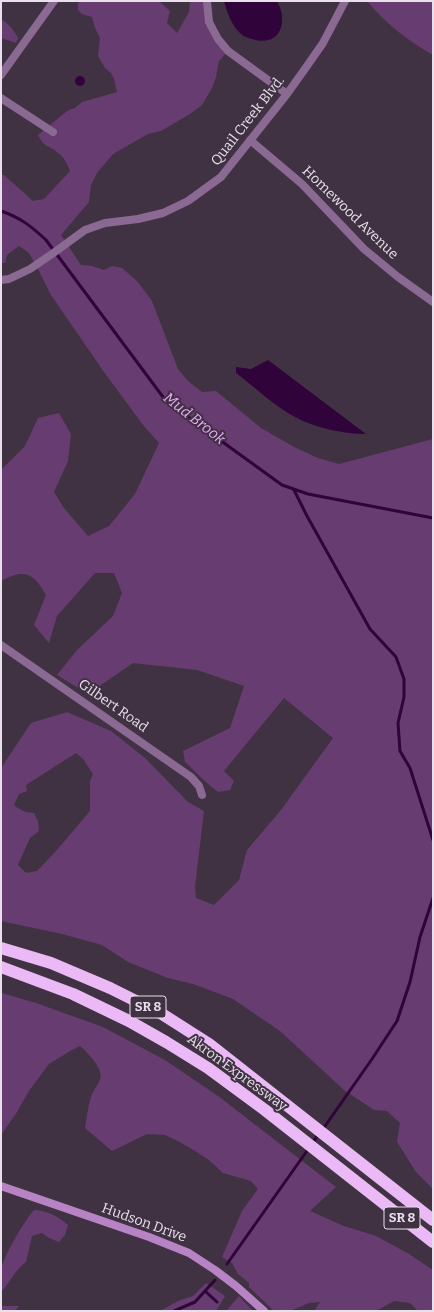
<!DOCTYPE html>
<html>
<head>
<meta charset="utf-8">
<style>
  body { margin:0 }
  #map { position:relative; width:434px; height:1312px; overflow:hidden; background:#403243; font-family:Bitter,serif }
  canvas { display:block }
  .frame { position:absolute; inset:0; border:2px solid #e9e0eb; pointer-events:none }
</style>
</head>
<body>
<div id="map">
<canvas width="434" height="1312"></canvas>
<div class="frame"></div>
</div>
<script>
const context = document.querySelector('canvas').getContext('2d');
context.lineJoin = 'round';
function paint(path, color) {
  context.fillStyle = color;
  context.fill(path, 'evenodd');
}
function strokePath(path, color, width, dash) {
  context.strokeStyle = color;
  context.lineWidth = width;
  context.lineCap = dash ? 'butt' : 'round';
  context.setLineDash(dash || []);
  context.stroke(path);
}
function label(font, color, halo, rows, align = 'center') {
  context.font = font + ' Bitter,serif';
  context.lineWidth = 4;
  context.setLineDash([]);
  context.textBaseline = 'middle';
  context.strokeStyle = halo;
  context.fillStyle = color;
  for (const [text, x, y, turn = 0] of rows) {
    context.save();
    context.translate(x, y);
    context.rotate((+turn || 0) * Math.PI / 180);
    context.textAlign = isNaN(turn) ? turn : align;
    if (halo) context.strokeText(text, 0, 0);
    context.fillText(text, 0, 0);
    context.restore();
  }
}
paint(new Path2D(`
  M81,1H159L170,11L167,23L177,33L189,12L190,1H207L209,22L228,51L219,61L216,77L212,88L202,105L190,114L161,131L148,134L113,154L97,173L91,185L89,202L61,235L81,265L92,266L104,270L112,266L122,268L137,281L152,301L178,369L188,381L202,392L216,391L261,428L296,448L318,458L339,464L433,439V1189L416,1172L397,1142L400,1123L387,1111L374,1110L344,1090L280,1031L233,999L193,984L168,978L128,962L102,945L62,934L1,921V768L31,723L67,712L111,731L145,758L188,802L204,811L195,887L196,898L214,905L239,880L247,850L281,810L333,738L284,698L224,771L234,781L230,790L218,792L207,783L185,762L183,751L230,728L244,686L197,670L133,663L88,694L57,675L77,650L113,616L122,593L114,573H95L57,616L49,643L34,625L46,595C34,573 24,568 1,581V470L25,446L38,418L59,413L71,434L68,461L54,492L64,508L88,536L109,526L135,494L159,443L143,425L104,372L51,295L36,265L29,253L19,246L7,255L5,263H1V175H4L33,201L44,199L70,171C67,163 64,157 57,152C48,144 45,149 38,135L62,115L69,110L75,108L82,102L117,92L114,79L111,73L105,68L98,56L100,38L95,28L92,17L82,14L78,10V3ZM76,753L83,759L93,774L90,781V811L56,851L37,871L26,873L18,865L30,838L39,831L38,821L34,813C26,813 20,810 14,805L19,794L27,791L26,785Z
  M367,1H433V55C408,41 385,23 367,1Z
  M1,19C8,23 14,30 18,38L16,43L1,38Z
  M2,993L36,1003L103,1027L165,1060L218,1096L336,1187L310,1211L344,1226L376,1236L409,1254L433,1270V1311H418L410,1303L394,1301L376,1311H314L320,1302L309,1303L290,1311H274L249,1287V1283L238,1274L232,1263L222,1257L242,1211L258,1189L251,1181L223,1173L209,1160L195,1151L178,1141L165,1135L147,1134L112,1151L85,1128C87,1117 88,1105 92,1094C94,1089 98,1085 100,1080C104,1069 88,1053 80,1046L70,1051L49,1064L29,1091L17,1112L1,1135Z
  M34,1210C47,1210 59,1217 68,1225L65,1235L59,1242L49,1238L42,1233L32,1236L26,1262C16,1269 11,1280 3,1290H1C1,1284 0,1277 1,1271C2,1258 25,1220 34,1210Z
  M206,1283L225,1296L216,1311H160L178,1301L193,1296Z
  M239,1296L253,1311H226Z
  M1,1306H19L15,1311H1Z`), '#673c71');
paint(new Path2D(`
  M224,1H277C289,22 280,48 252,39C249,38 244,37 241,34C232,26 227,13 224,1Z
  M75 81a5 5 0 1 1 10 0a5 5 0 1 1-10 0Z
  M268,360L366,434C344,434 315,428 295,417C274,406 256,388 236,373V367L251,369Z`), '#31033b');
strokePath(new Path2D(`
  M1,211C21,218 31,226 46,240L166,401L282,485L308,494L433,518
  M294,490L307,516L370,629L396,657L404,679V697L398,723L400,751L410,768L433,840
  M323,1129L372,1059L397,1021L410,982L420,937L433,898
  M312,1144L319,1133
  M227,1264L309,1148
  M205,1291L217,1302
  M174,1311L195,1302L215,1280`), '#31033b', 3);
strokePath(new Path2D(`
  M207,1L209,22L218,39L228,51L287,94
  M1,75L54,1
  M1,98L53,132
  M250,140L302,184L364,249L398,277L433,302
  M1,280L9,279L30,269L52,254L85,230L105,223L138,219L163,213L188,201L221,177L287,94L307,66L323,43L345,1
  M1,645L191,777L199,786L202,795`), '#8a6992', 8);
strokePath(new Path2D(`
  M1,1186L149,1237L189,1253L215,1270L236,1286L264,1311`), '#b883c5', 8);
strokePath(new Path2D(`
  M1,948L51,963L110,988L162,1014L209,1044L433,1220
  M1,967L73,994L129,1021L166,1042L208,1068L265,1110L433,1242`), '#eab9f6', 12);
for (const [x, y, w] of [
  [148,1007,36],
  [402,1218,36]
]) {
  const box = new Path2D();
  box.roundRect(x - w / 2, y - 11, w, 22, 3);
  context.fillStyle = '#403243';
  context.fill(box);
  strokePath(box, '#e9e0eb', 1);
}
label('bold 13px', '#e9e0eb', null, [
  ["SR 8",148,1007],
  ["SR 8",402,1218]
]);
label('14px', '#e9e0eb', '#403243', [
  ["Quail Creek Blvd.",248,121,-52],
  ["Homewood Avenue",350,213,44],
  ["Gilbert Road",113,706,35],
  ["Akron Expressway",237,1073,36],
  ["Hudson Drive",144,1223,20]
]);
label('italic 15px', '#eba7fb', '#403243', [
  ["Mud Brook",194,419,38]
]);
</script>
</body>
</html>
